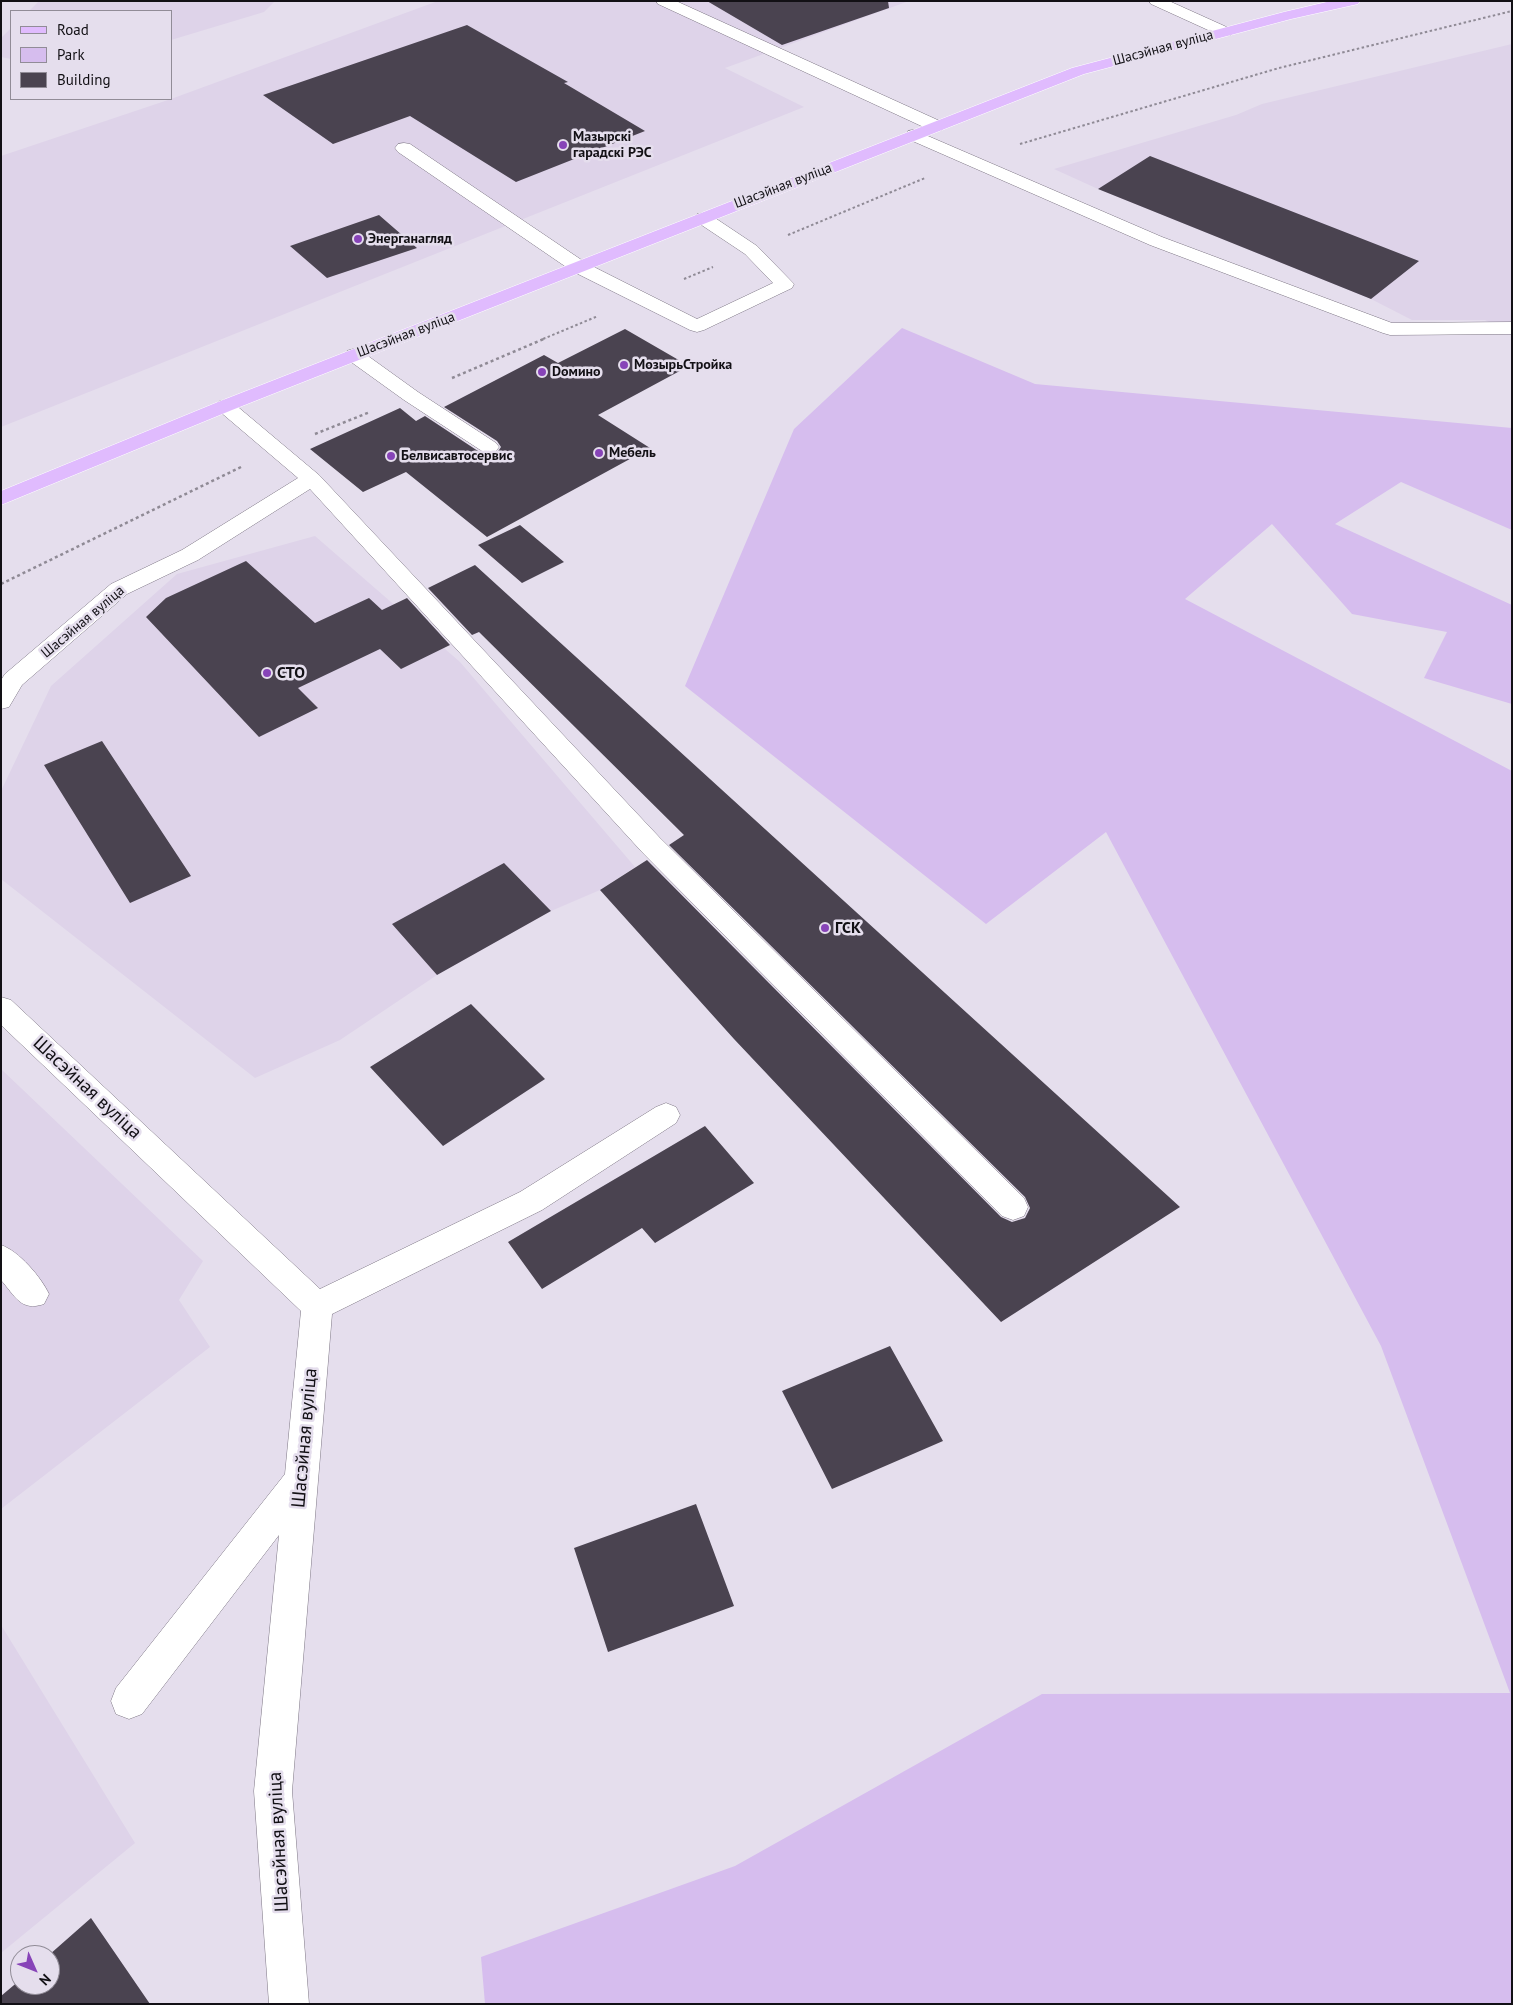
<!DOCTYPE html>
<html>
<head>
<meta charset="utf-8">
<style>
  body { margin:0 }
  #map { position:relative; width:1513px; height:2005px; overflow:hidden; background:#e5deed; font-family:"PT Sans",sans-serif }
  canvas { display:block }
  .frame { position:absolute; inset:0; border:2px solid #121015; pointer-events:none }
  .legend { position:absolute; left:10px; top:10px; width:162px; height:90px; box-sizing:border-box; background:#e5deed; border:1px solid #918c97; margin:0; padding:6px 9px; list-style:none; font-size:15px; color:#121015 }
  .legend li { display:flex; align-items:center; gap:10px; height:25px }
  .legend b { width:25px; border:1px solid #918c97 }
  .north { position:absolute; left:10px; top:1945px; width:50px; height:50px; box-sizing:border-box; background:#e5deed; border:1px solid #918c97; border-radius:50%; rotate:134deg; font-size:14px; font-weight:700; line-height:20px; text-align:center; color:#121015 }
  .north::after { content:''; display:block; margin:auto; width:18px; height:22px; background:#8744b8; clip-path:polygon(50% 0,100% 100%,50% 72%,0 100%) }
</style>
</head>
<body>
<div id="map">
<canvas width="1513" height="2005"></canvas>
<div class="frame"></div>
<ul class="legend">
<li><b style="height:6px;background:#e0bbfe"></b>Road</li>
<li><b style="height:14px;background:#d6bdee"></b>Park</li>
<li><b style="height:14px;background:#4a4350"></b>Building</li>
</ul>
<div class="north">N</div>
</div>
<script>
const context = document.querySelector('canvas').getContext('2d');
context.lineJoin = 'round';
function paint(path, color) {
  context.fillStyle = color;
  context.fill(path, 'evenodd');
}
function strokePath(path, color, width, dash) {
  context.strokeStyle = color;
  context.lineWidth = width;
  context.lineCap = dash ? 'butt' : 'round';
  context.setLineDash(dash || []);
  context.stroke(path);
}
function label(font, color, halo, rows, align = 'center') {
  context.font = font + ' "PT Sans",sans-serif';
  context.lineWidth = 5;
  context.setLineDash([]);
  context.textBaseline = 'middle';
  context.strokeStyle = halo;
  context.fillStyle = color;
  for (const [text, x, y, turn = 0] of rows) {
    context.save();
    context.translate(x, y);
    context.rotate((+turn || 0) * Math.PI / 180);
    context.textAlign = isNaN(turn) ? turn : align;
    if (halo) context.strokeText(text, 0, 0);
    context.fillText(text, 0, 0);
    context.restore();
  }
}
paint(new Path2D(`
  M39,1H275L264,12L171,40V11H29Z
  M438,1H909L725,68L804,107L1,427V156L171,99Z
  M11,28V59L1,57V38Z
  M1512,44V334L1485,320H1412L1371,299L1098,189L1054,169L1236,115L1262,104Z
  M315,536L460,662L635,867L600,890L551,911L437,975L340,1040L255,1078L1,879V791L51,686L177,574Z
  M1,1069L203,1261L179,1300L210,1347L1,1509Z
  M1,1625L135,1843L1,1953Z`), '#ded3e9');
paint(new Path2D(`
  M902,328L1035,384L1512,428V530L1401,482L1335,524L1512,605V704L1424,678L1447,632L1352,614L1272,524L1185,599L1512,771V2004H485L481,1957L735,1866L1042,1694L1510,1693L1381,1346L1106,832L986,924L685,686L794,429Z`), '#d6bdee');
paint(new Path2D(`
  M707,1H888L889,8L782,45Z
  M467,25L568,82L564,83L645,131L516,182L410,116L333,144L263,95Z
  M1150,156L1419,261L1371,299L1098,189Z
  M379,215L417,248L327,278L290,246Z
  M625,329L689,366L598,415L650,448L487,537L406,472L363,492L310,449L400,408L416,421L425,416L481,453L488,455L497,453L501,447L497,441L444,407L544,355L558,363Z
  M520,525L564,562L522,583L478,545Z
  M246,561L315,623L369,598L382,610L407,598L450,645L401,669L380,649L298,688L318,708L259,737L146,617L166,598Z
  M475,565L1180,1207L1001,1322L734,1039L600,890L647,860L1001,1217L1012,1222L1025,1218L1030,1208L1025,1197L669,845L684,835L479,632L472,635L428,588Z
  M102,741L191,876L130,903L44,765Z
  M504,863L551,911L437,975L392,924Z
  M471,1004L545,1079L443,1146L370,1067Z
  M705,1126L754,1183L655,1243L642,1228L542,1289L508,1242Z
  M890,1346L943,1441L832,1489L782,1391Z
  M696,1504L734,1606L608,1652L574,1548Z
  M91,1918L150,2004H1V1996L20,1980V1985H50L49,1955Z`), '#4a4350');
const minor = new Path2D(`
  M656,1H676L942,122L944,126L942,130H930L658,4Z
  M1149,1H1169L1231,29L1233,32L1231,35H1219L1151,4Z
  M914,130L1162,237L1392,323L1512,322V334L1390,335L1383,333L1150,245L908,139L906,135L908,131Z
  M404,143L410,144L586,263L697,319L773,283L745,254L697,222L694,218L697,214L703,213L709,214L757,246L794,284L792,288L704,330L697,332L690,330L572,271L398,152L395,148L398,144Z
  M354,349L361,351L418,392L496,443L499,447L496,451L489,453L482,451L404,400L347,359L344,355L347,351Z
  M225,400L232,402L319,475L660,838L1024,1198L1028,1207L1024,1216L1013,1220L1002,1216L642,852L310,489L198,560L127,594L22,685L9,707L1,709V680L5,674L111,584L182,550L298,478L218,410L215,406L218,402Z
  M1,997L11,1000L320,1289L520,1192L656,1107L666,1103L676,1107L680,1115L676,1123L542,1210L332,1314L292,1791L309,2004H269L254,1791L279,1535L142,1714L129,1719L116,1714L111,1701L116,1688L285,1474L301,1311L1,1025Z
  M1,1245C19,1251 41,1277 49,1294L44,1304C21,1312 15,1296 1,1280Z`);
const major = new Path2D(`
  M1331,1H1360L1358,4L1291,19L1084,74L232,410L1,505V491L218,402L1072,68L1284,12Z`);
strokePath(minor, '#7d7684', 1);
strokePath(major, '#fff', 1);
strokePath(new Path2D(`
  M1020,144L1279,68L1512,11
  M788,235L925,178
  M684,279L713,267
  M543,339L598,316`), '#8f8a95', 2, [2.5, 2.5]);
strokePath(new Path2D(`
  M452,378L546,338
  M315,434L370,412
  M1,584L241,467`), '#8f8a95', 2.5, [3, 3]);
paint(minor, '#fff');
paint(major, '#e0bbfe');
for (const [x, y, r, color] of [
  [563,145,5,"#8744b8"],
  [358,239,5,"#8744b8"],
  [624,365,5,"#8744b8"],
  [542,372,5,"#8744b8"],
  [599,453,5,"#8744b8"],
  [391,456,5,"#8744b8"],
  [267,673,5,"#8744b8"],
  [825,928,5,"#8744b8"]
]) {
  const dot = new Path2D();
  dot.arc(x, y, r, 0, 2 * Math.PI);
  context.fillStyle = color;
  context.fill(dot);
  strokePath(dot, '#e5deed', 2);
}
label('14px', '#121015', '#e5deed', [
  ["Шасэйная вуліца",1163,48,-15],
  ["Шасэйная вуліца",783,186,-21],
  ["Шасэйная вуліца",406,335,-21],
  ["Шасэйная вуліца",83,622,-40]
]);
label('bold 14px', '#121015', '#e5deed', [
  ["Мазырскі",573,137],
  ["гарадскі РЭС",573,153],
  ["Энерганагляд",368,239],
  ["МозырьСтройка",634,365],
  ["Dомино",552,372],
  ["Мебель",609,453],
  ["Белвисавтосервис",401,456]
], 'left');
label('bold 16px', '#121015', '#e5deed', [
  ["СТО",277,673],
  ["ГСК",835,928]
], 'left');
label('19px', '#121015', '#e5deed', [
  ["Шасэйная вуліца",87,1088,43],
  ["Шасэйная вуліца",305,1438,-85],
  ["Шасэйная вуліца",279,1842,-93]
]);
</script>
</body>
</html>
